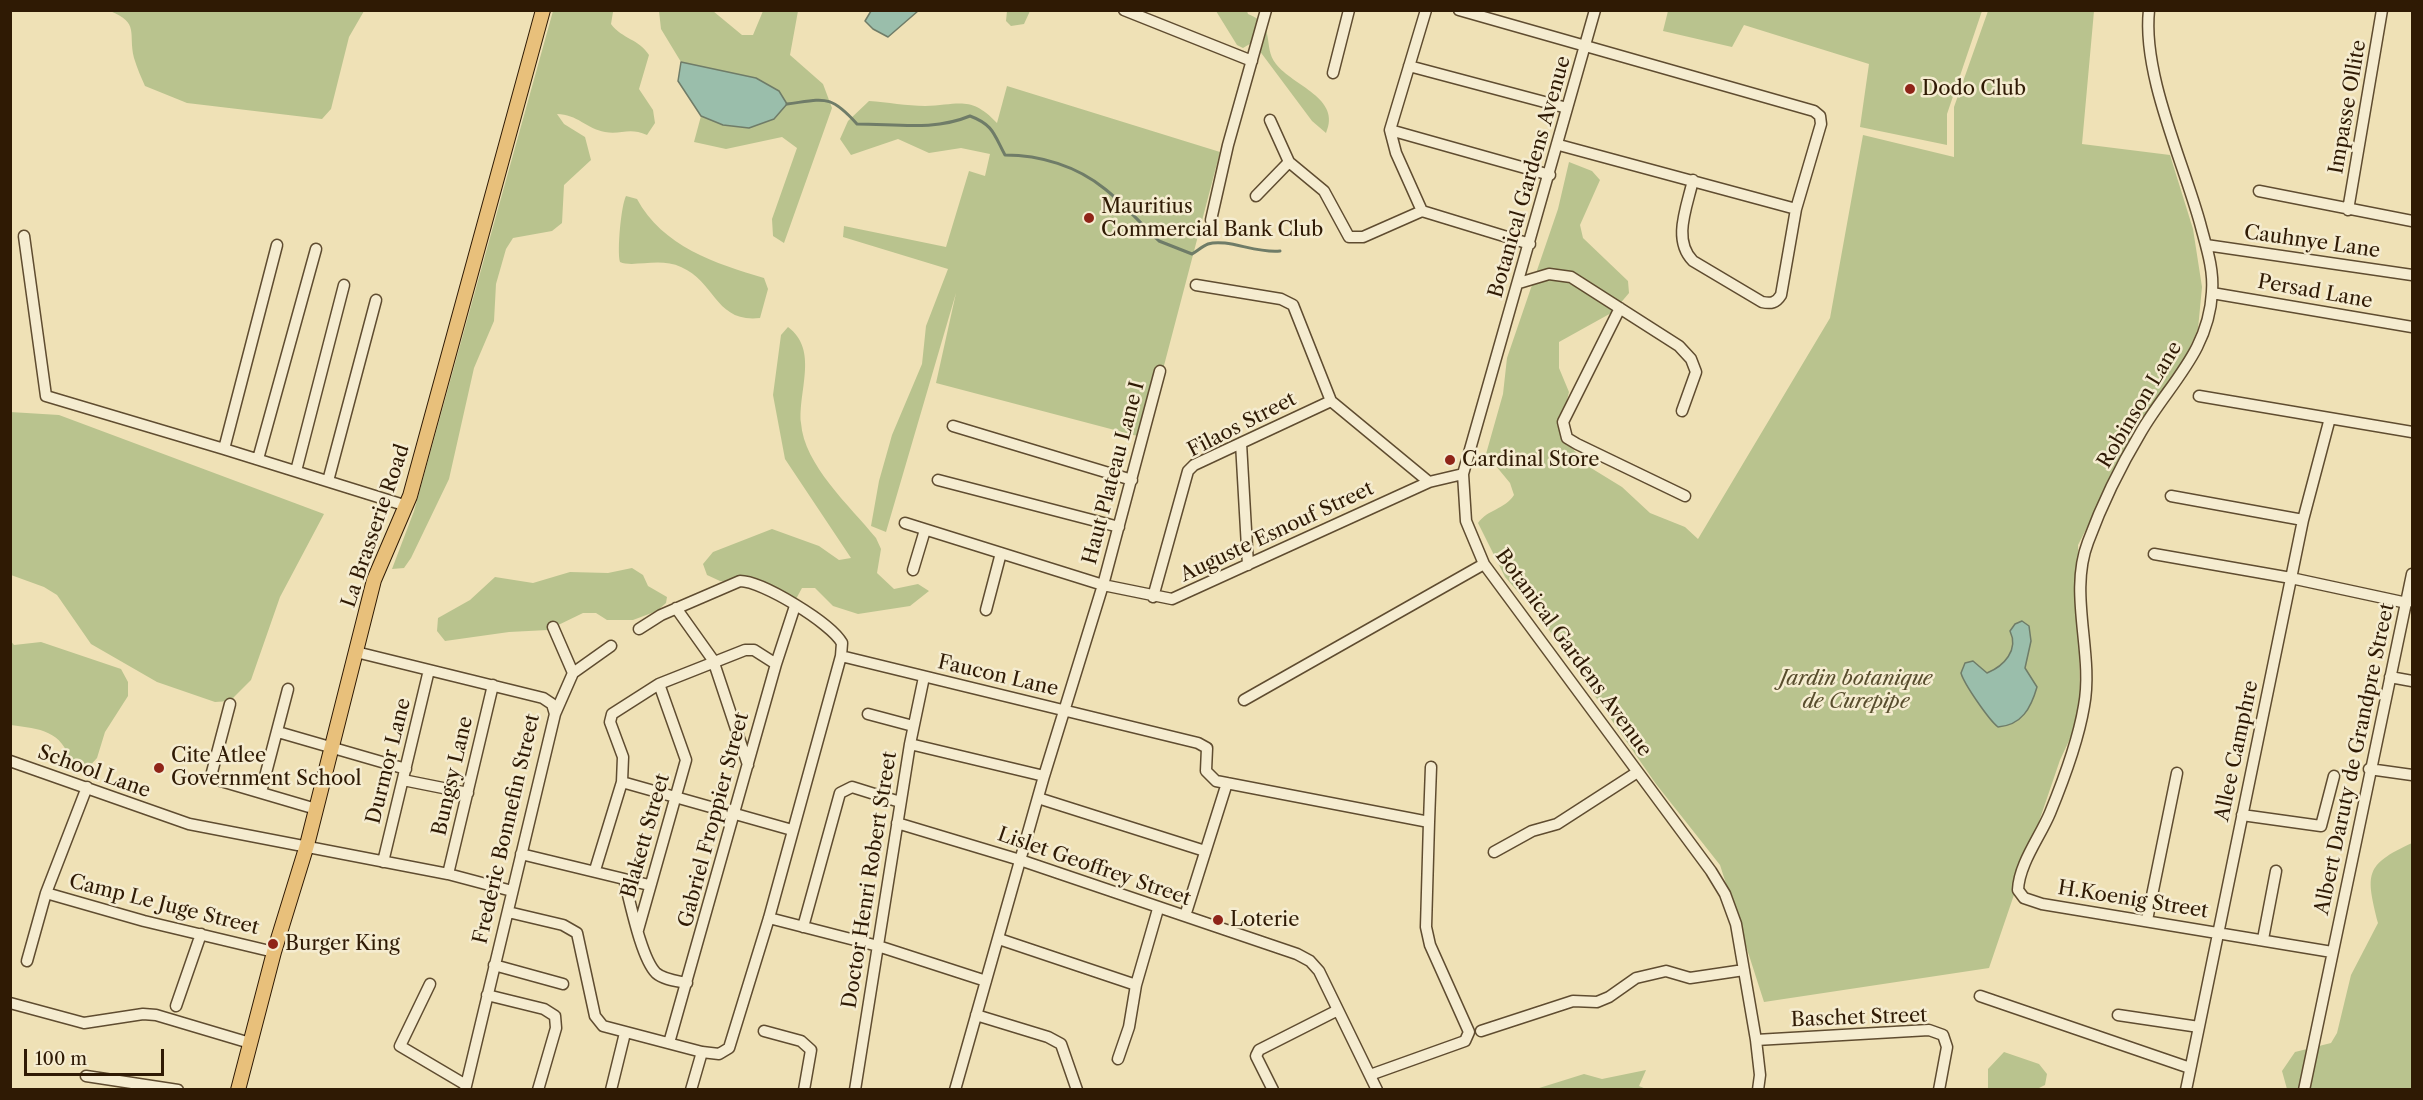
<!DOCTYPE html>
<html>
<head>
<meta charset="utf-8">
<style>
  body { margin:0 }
  #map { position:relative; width:2423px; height:1100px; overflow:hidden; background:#efe1b6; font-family:"Libre Caslon Text",serif }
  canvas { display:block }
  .frame { position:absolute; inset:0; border:12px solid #2f1a04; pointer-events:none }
  .scale { position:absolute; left:24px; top:1049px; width:140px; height:27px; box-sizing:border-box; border:3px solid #2f1a04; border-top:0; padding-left:8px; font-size:18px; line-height:21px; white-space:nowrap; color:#2f1a04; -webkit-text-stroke:4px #f5ecd0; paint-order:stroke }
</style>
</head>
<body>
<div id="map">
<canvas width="2423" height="1100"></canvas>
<div class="frame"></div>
<div class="scale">100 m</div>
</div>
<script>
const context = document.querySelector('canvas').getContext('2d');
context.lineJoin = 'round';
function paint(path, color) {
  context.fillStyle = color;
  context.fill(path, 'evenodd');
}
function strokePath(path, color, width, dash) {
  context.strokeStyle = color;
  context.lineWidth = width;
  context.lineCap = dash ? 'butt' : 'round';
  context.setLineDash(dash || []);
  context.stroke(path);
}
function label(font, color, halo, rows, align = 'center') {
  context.font = font + ' "Libre Caslon Text",serif';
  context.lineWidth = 5;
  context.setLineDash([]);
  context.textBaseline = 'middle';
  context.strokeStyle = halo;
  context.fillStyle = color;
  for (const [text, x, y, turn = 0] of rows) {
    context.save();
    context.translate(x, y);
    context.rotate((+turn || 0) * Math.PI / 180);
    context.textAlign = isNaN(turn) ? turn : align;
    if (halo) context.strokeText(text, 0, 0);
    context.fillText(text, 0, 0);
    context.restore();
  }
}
paint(new Path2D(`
  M110,11H364L349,37L331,109L322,119L187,103L145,86C141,77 137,68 134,58C128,33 140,23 110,11Z
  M553,11H616L613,12L611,24C622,39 639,39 649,55L639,89L653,110L655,123L647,135C629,127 621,135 605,132C587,129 577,114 557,114L564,124L585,137L591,160L564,185L562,223L552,231L513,238L506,249L496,284L494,321L474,368L449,479L411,558L404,568L392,569L414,511Z
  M659,11H713L742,35H753L763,11H798L790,55L823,84L832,108L784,243L773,236L772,219L797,148L782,137L726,149L694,142L701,116L723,125L774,119L786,104L779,91L681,62L661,29Z
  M1007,11V10L1030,11L1024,24L1011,26L1006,21Z
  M1216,11H1247L1248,14C1277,25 1262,46 1276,64C1293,86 1342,98 1326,133L1312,121L1253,42L1243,48L1237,45Z
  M1668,11V10L1982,11L1947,114V145L1860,127L1869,64L1744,25L1732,47L1663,31Z
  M1988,11H2094L2082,144L2170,155L2193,229L2202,287L2198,329L2180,369L2134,436L2078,545L2080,700L2074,730L2060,760L1989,968L1764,1002L1720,865L1656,784L1540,617L1505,577L1478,523C1488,509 1504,510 1514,495L1510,483L1486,454L1503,394L1507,358L1558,209L1569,162L1592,171L1600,180L1580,225L1583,238L1628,281L1629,293L1613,312L1559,342V368L1569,392L1560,428L1564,440L1591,468L1622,487L1650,513L1685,527L1698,539L1830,318L1863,135L1954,157V107Z
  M1007,86L1220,152L1145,438L936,383L956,293L886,532L871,526L879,481L892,435L922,364L926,326L948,269L843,237L844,226L946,247L969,171L985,176L990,154L961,148L929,153L898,139L851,155L840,139L848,121L869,101C887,102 907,106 925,106C959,105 971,95 997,123Z
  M626,196L637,199C662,246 716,264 764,278L768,289L760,318C715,323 716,282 681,267C660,257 633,268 620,262C617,251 621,206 626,196Z
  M788,327C819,350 798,391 801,423C804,465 850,506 876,538L881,549L877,573L894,589L918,584L929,591L910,606L858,614L833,606L815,588H802L796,599L747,583L720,581L707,575L703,564L713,552L772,529L819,546L839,560L851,558L785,459L773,395L781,335Z
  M10,412L59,415L324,514L280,597L251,680L230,701L215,702L157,682L91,644L57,595L44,587L11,575Z
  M632,568L643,575L648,586L667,597L666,603L657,611L633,620H607L596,613H583L548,630L509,632L445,641L437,631L438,618L470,600L495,577L533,583L570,572L608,573Z
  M10,640L14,645L41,642L121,669L128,682V696L105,732L97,758L86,770L71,763C62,730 40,729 11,725Z
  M2412,843V1089H2287L2282,1071L2295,1052L2331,1043L2337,1033L2351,975L2378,923C2366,874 2364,865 2412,843Z
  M2004,1052L2039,1064L2047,1074L2045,1085L2037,1089H1988V1069Z
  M1646,1070L1639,1086L1646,1089H1536L1584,1074L1602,1079Z`), '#b9c38e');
const water = new Path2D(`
  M871,11L875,10L918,11L888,37L873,29L865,21Z
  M681,62L756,78L779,91L787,104L774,119L749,128L723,125L701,116L678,81Z
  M2022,621L2029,626L2031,641L2025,668L2037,687C2031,708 2022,725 1998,727C1989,720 1964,684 1961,673L1965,663L1973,661L1987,673C2004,666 2019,650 2010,631L2015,624Z`);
paint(water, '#9abeab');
strokePath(water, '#6f7c68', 1.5);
strokePath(new Path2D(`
  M787,104C825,99 830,94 857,124C896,124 934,131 970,116C994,125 994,135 1005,155C1040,155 1077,166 1105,189C1124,204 1141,224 1159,241L1192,254C1197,251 1203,246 1208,244C1227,238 1257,254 1280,251`), '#6f7c68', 3);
const minor = new Path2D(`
  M1124,10L1252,61
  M1426,10L1390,130L1396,153L1422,211L1530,244
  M1459,10L1814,111L1820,116L1821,124L1796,209L1781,295C1776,303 1771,304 1762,302L1693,261C1672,240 1687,207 1693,180
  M1595,10L1463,474L1466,521L1484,564L1711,871L1725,894L1736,924L1756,1040L1760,1075L1758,1090
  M2149,10C2142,74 2183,161 2200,223C2206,246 2214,269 2212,292C2209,352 2168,385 2141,432C2120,467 2102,504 2088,542C2068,594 2094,653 2084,706C2078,742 2064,779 2050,813C2040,837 2019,864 2018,890L2024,898L2042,904L2332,952
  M1409,66L1567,108
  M1333,73L1349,10
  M1270,120L1289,162L1324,191L1349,237H1363L1422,211
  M1390,130L1550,175
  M1559,145L1796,209
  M2259,191L2412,221
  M1256,196L1289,162
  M2348,210L2382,10
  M1211,220L1228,145L1266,10
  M24,236L46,396L224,449
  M277,245L224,449L407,506
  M2206,245L2412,275
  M1519,283L1549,274L1571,277L1679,346L1691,359L1696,372L1682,411
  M1196,285L1281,299L1293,305L1331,401L1429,482
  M2212,293L2412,327
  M1620,308L1563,422L1567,438L1577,444L1685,496
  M2199,396L2412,432
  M953,426L1132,480
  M1241,443L1248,565
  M258,459L316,249
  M296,471L344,285
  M938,480L1119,527
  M328,481L376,300
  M2171,496L2303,520
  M905,523L1103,585L1172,599L1429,482L1463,474
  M2154,554L2291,578L2407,603
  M913,570L925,530
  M1153,597L1188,471L1194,465L1331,401
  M676,608L713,660L748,765
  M986,610L1001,553
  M553,627L573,673L555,714
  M356,652L543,698L552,704L555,714L465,1090
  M841,656L1198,743L1207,748L1206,771L1216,781L1429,822L1426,927L1430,945L1469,1032L1465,1041L1370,1075
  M573,673L611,646
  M2390,677L2412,681
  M1244,700L1484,564
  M230,704L211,776L214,779L316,809
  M868,714L913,726
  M278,732L406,769
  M910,744L1044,776
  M10,761L189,824L448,874L512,891
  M2369,769L2412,775
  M403,780L468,793
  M622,782L792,830
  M261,792L288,689
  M1038,798L1205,851
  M2242,815L2321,826L2334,776
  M1429,822L1431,767
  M897,823L1020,860L1297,954L1310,961L1319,971L1377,1090
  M1494,852L1532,831L1557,824L1636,773
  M521,854L649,885
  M383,862L429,670
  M595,870L622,782L623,757L610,722L612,714L659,684L745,650H754L776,664
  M448,874L493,685
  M624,879C630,901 641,958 656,973C664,980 678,981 687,983
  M46,893L144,921L274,952
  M508,912L563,925L577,933L595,1016L603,1026L702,1052L719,1054L729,1048L769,918L841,656L842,643C831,623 762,581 740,581L661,615L639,629
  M1185,916L1227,783
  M769,918L878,946L986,981
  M2147,920L2177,773
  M803,927L840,793L852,787L900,802
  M638,930L686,760L659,684
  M999,939L1136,985
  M2263,939L2276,871
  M27,961L46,893L87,787
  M494,965L563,984
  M430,984L400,1046L466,1085
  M487,995L544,1009L555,1016L556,1028L538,1090
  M1980,996L2190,1068
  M10,1003L84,1023L143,1014L156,1015L250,1043
  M176,1006L201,934
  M976,1015L1048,1037L1061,1044L1077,1090
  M2118,1015L2199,1027
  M764,1031L801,1041L811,1050L804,1090
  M1481,1031L1573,1001L1597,1002L1609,997L1636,978L1666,971L1690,978L1744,970
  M1756,1040L1929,1030L1943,1035L1947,1047L1939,1090
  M669,1043L776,664L795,606
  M1118,1059L1129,1027L1136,985L1158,909
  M86,1076L178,1090
  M611,1090L625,1033
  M691,1090L702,1052
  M855,1090L910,744L924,677
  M955,1090L1044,776L1103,585L1160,371
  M1273,1090L1256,1056L1259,1050L1338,1010
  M2186,1090L2303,520L2330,418
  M2304,1090L2412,574`);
const major = new Path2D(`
  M238,1090L274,952L307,845L374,580L410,496L543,10`);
strokePath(minor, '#5f4c30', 13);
strokePath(major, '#2f1a04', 16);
strokePath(minor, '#f5ecd0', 10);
strokePath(major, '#e8c07b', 14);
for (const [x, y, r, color] of [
  [1910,89,6,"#8f2418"],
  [1089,218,6,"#8f2418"],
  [1450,460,6,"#8f2418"],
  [159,768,6,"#8f2418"],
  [1218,920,6,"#8f2418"],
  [273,944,6,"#8f2418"]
]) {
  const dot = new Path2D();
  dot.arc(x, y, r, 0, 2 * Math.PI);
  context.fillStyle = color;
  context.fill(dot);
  strokePath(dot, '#f5ecd0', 2);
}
label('20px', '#2f1a04', '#f5ecd0', [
  ["Dodo Club",1922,89],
  ["Mauritius",1101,207],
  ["Commercial Bank Club",1101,230],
  ["Cardinal Store",1462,460],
  ["Cite Atlee",171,756],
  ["Government School",171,779],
  ["Loterie",1230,920],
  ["Burger King",285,944]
], 'left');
label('20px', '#2f1a04', '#f5ecd0', [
  ["Impasse Ollite",2348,107,-80],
  ["Botanical Gardens Avenue",1530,177,-74],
  ["Cauhnye Lane",2312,242,8],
  ["Persad Lane",2315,292,10],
  ["Robinson Lane",2140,405,-59],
  ["Filaos Street",1242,425,-27],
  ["Haut Plateau Lane I",1114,473,-75],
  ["La Brasserie Road",376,526,-71],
  ["Auguste Esnouf Street",1277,532,-25],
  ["Botanical Gardens Avenue",1573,653,54],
  ["Faucon Lane",998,676,13],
  ["Allee Camphre",2237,751,-78],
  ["Albert Daruty de Grandpre Street",2355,759,-78],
  ["Durmor Lane",389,761,-76],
  ["School Lane",94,772,20],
  ["Bungsy Lane",453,776,-77],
  ["Gabriel Froppier Street",714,820,-75],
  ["Frederic Bonnefin Street",507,829,-77],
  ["Blakett Street",646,836,-74],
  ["Lislet Geoffrey Street",1094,867,19],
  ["Doctor Henri Robert Street",870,880,-81],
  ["H.Koenig Street",2133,900,9],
  ["Camp Le Juge Street",164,905,14],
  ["Baschet Street",1859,1018,-2]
]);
label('italic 20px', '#584d2d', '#f5ecd0', [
  ["Jardin botanique",1856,679],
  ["de Curepipe",1856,702]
]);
</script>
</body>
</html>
